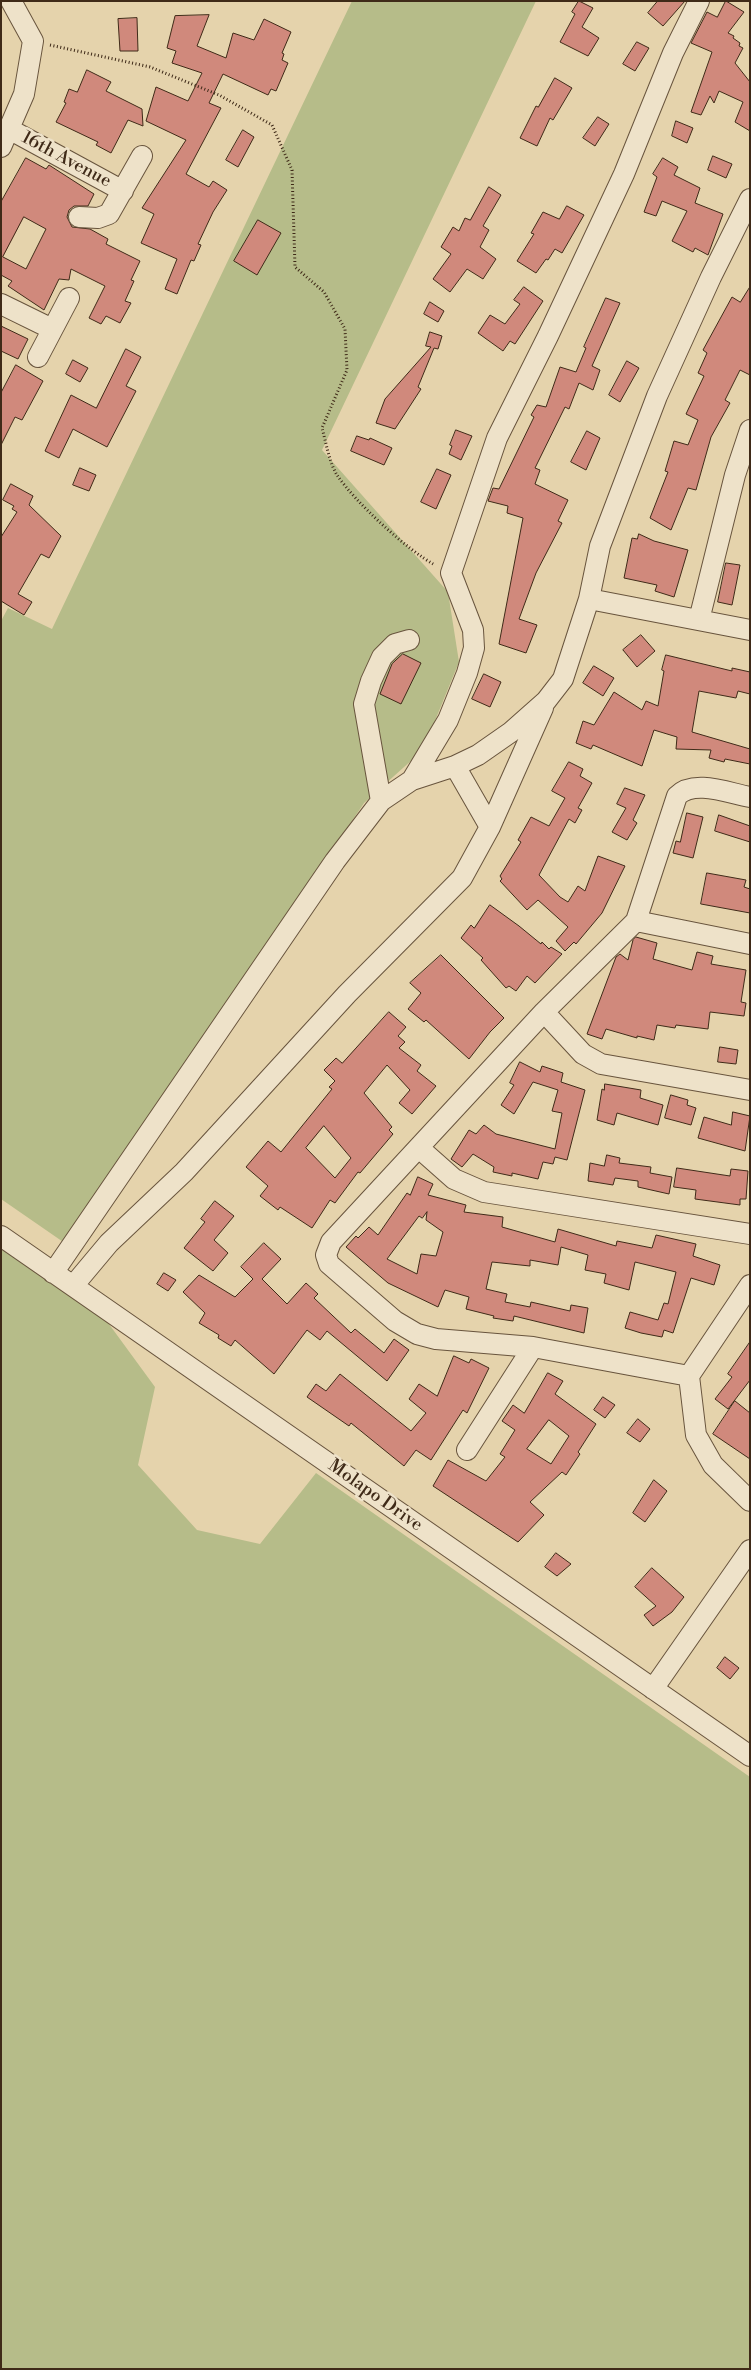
<!DOCTYPE html>
<html>
<head>
<meta charset="utf-8">
<style>
  body { margin:0 }
  #map { position:relative; width:751px; height:2370px; overflow:hidden; background:#e5d3ac; font-family:"Libre Bodoni",serif }
  canvas { display:block }
  .frame { position:absolute; inset:0; border:2px solid #3f2a18; pointer-events:none }
</style>
</head>
<body>
<div id="map">
<canvas width="751" height="2370"></canvas>
<div class="frame"></div>
</div>
<script>
const context = document.querySelector('canvas').getContext('2d');
context.lineJoin = 'round';
function paint(path, color) {
  context.fillStyle = color;
  context.fill(path, 'evenodd');
}
function strokePath(path, color, width, dash) {
  context.strokeStyle = color;
  context.lineWidth = width;
  context.lineCap = dash ? 'butt' : 'round';
  context.setLineDash(dash || []);
  context.stroke(path);
}
function label(font, color, halo, rows, align = 'center') {
  context.font = font + ' "Libre Bodoni",serif';
  context.lineWidth = 5;
  context.setLineDash([]);
  context.textBaseline = 'middle';
  context.strokeStyle = halo;
  context.fillStyle = color;
  for (const [text, x, y, turn = 0] of rows) {
    context.save();
    context.translate(x, y);
    context.rotate((+turn || 0) * Math.PI / 180);
    context.textAlign = isNaN(turn) ? turn : align;
    if (halo) context.strokeText(text, 0, 0);
    context.fillText(text, 0, 0);
    context.restore();
  }
}
paint(new Path2D(`
  M352,1H536L322,450L448,592L459,662L423,750L364,803L69,1246L1,1199V621L8,608L52,629Z
  M1,1247L106,1320L155,1387L138,1465L197,1530L260,1544L316,1473L750,1777V2369H1Z`), '#b6bc89');
const building = new Path2D(`
  M579,1L593,8L582,27L599,38L588,56L560,42L575,14L572,12Z
  M658,1H685L663,26L648,13Z
  M726,1L744,12L728,33L734,36L733,38L740,43L739,46L743,48L735,63L750,82V131L735,122L743,102L719,91L714,103L710,96L701,115L691,112L712,52L691,43L707,12L717,17Z
  M209,15L197,46L226,58L233,33L254,40L264,19L291,32L282,53L284,54L282,60L288,63L276,91L271,89L268,95L223,74L209,103L221,108L186,174L209,187L213,181L227,190L213,212L198,244L201,245L194,261L191,260L177,294L165,289L177,259L141,243L154,214L142,208L186,140L146,121L156,87L188,101L202,73L172,63L176,51L167,48L175,16Z
  M137,18L138,51H120L118,19Z
  M637,42L649,48L635,71L623,64Z
  M87,70L111,82L106,91L142,109L143,126L128,120L111,153L96,145L98,142L56,122L66,103L64,102L69,89L77,92Z
  M555,78L572,88L553,120L550,118L537,146L520,138L536,106L538,107Z
  M598,117L609,124L595,146L583,138Z
  M676,121L693,128L687,143L672,136Z
  M243,130L254,137L238,167L226,160Z
  M713,156L732,164L726,178L708,170Z
  M26,158L46,169L49,165L94,194L88,206H74L69,210L67,217L72,227L90,229L108,239L106,244L140,261L131,280L134,281L125,301L131,303L120,323L106,316L101,324L89,318L105,286L71,269L69,280L59,279L44,310L8,286L12,281L1,275V202ZM24,217L46,229L26,269L3,257Z
  M663,158L678,167L674,175L700,188L695,203L723,214L708,255L695,248L693,252L672,241L687,211L662,201L656,216L644,212L657,177L653,174Z
  M489,187L501,195L483,226L489,230L480,247L496,259L483,279L467,269L450,292L433,279L451,254L441,247L453,227L459,231L465,218L470,220Z
  M567,206L584,215L562,253L555,249L548,260L546,259L536,273L517,261L534,234L531,233L543,212L559,219Z
  M258,220L281,233L257,275L234,261Z
  M524,287L543,301L515,344L510,341L503,351L478,333L490,315L505,324L520,304L514,300Z
  M750,287V375L740,370L725,400L730,403L711,437L696,490L688,488L671,530L650,518L668,472L665,471L674,441L688,445L698,420L686,414L704,376L698,373L707,353L703,350L732,297L740,302Z
  M606,298L620,303L592,366L600,370L593,390L579,383L569,409L565,407L535,468L540,470L535,484L568,500L558,521L562,523L536,573L519,619L537,625L526,653L499,644L523,518L507,513L508,506L488,501L493,488L499,489L534,417L531,415L537,405L546,407L560,367L576,372L586,348L584,347Z
  M430,302L444,311L438,322L424,314Z
  M1,326L28,339L18,359L1,351Z
  M430,332L442,336L438,349L434,348L418,387L421,389L395,429L376,423L385,399L431,347L426,346Z
  M126,349L141,357L126,386L136,391L107,447L73,429L59,458L45,451L71,395L96,408Z
  M73,360L88,368L80,382L66,374Z
  M627,361L639,368L620,402L609,395Z
  M16,365L43,381L22,420L15,417L1,445V393Z
  M456,430L472,436L461,460L449,454L452,446L450,445Z
  M587,431L600,438L586,470L571,462Z
  M357,436L369,440L370,438L392,448L384,465L351,451Z
  M80,468L96,475L89,491L73,485Z
  M437,469L451,475L436,509L421,502Z
  M11,484L33,496L29,505L61,536L49,558L41,554L18,594L32,602L24,615L1,601V537L17,512L12,509L14,506L3,500Z
  M639,534L654,541L688,550L674,597L655,591L657,585L624,578L632,538L637,539Z
  M726,563L740,565L732,605L718,602Z
  M641,635L655,651L637,667L623,650Z
  M403,654L421,663L401,704L380,694L392,664Z
  M666,655L732,671V668L750,672V694L738,691L736,698L699,691L692,732L750,749V764L725,759L724,762L709,758L711,750L676,749L677,737L654,730L642,766L593,745L591,749L576,743L583,721L594,725L614,692L642,710L646,701L658,706L664,671L662,670Z
  M594,666L614,678L603,696L583,683Z
  M484,674L501,682L490,707L472,699Z
  M569,762L583,769L580,776L592,783L578,808L582,810L575,823L569,819L539,875L560,897L568,902L578,886L585,891L598,856L625,866L602,913L576,944L574,942L565,951L556,941L568,927L538,900L527,910L500,881L502,879L500,876L521,842L518,840L531,817L549,826L565,798L552,791Z
  M625,788L645,795L633,820L637,823L627,840L612,832L626,808L617,804Z
  M687,813L703,817L693,858L673,853L676,841L680,842Z
  M719,815L750,826V842L715,831Z
  M707,873L746,880L744,887L750,889V913L701,904Z
  M490,905L519,926L541,944L542,942L549,949L551,947L562,954L535,983L527,976L516,991L509,986L506,988L481,960L483,958L461,938L471,925L474,928Z
  M636,937L657,943L653,959L692,970L697,952L713,956L711,964L746,970L741,1002L746,1003L744,1016L710,1012L708,1029L676,1025L675,1028L657,1025L654,1040L637,1036V1038L606,1029L602,1039L587,1034L616,957L620,954L628,960L633,940Z
  M441,955L504,1018L490,1032L469,1059L426,1020L424,1022L408,1009L421,993L410,983Z
  M389,1012L406,1027L398,1036L405,1042L399,1048L421,1065L417,1071L436,1086L412,1114L399,1103L410,1090L387,1065L364,1093L392,1127L389,1130L393,1134L360,1173L358,1172L335,1203L330,1200L312,1228L280,1207L278,1210L260,1196L268,1186L246,1167L268,1141L281,1152L332,1089L329,1087L335,1081L324,1070L336,1058L342,1063ZM324,1126L351,1158L335,1178L306,1148Z
  M720,1047L738,1050L736,1064L718,1062Z
  M520,1062L540,1072L542,1066L563,1073L561,1082L585,1090L567,1160L555,1157L553,1164L543,1162L538,1179L512,1173V1176L493,1172L494,1167L473,1154L462,1167L451,1159L469,1130L476,1134L484,1125L496,1134L555,1149L562,1113L552,1111L558,1090L533,1082L514,1114L501,1105L514,1085L510,1083Z
  M605,1084L641,1090L640,1098L663,1105L658,1125L617,1113L614,1125L597,1120L602,1089L604,1090Z
  M671,1095L688,1100L687,1105L696,1108L691,1125L665,1118Z
  M733,1112L750,1116L745,1151L698,1138L704,1117L731,1125Z
  M607,1155L620,1158L619,1163L651,1167L650,1173L672,1177L669,1194L638,1187V1181L615,1178L613,1185L588,1181L590,1163L604,1166Z
  M677,1168L730,1176L731,1169L748,1171L746,1199H740V1205L695,1199L696,1190L674,1187Z
  M418,1177L433,1184L428,1195L466,1205L464,1212L503,1217L502,1227L555,1242L558,1229L616,1246L617,1241L652,1248L656,1235L696,1244L693,1256L720,1265L714,1285L691,1278L673,1333L664,1330L662,1337L641,1333L625,1328L630,1312L658,1320L664,1303L668,1304L676,1272L635,1262L629,1290L604,1283L606,1274L585,1270L588,1255L561,1247L558,1265L530,1260V1266L492,1262L486,1289L507,1294L505,1302L530,1307L531,1302L570,1311L571,1305L588,1308L584,1333L514,1316L513,1321L493,1318L494,1316L466,1309L469,1297L445,1290L438,1307L388,1283L346,1247L356,1236L358,1238L369,1227L378,1235L407,1193L410,1195ZM427,1212L426,1220L443,1232L436,1256L421,1254L417,1274L387,1259L419,1216L422,1218Z
  M215,1201L234,1216L214,1240L228,1253L213,1271L184,1248L205,1222L201,1219Z
  M264,1243L281,1259L262,1279L287,1304L306,1283L318,1294L314,1298L351,1333L355,1329L384,1353L394,1339L409,1350L387,1381L327,1331L320,1340L307,1330L274,1374L235,1340L231,1346L218,1338L219,1335L199,1323L205,1313L183,1292L199,1275L235,1297L253,1279L241,1267Z
  M164,1273L176,1280L168,1291L157,1284Z
  M750,1342V1380L728,1409L715,1399L732,1377L728,1374Z
  M454,1356L469,1363L471,1359L489,1368L467,1413L463,1410L431,1460L416,1450L404,1466L351,1423L349,1426L307,1397L316,1384L326,1391L340,1374L411,1431L426,1413L409,1399L419,1384L437,1396Z
  M548,1373L563,1381L555,1394L596,1424L578,1452L580,1454L566,1475L562,1472L530,1502L544,1515L518,1542L433,1486L448,1460L486,1481L505,1457L500,1454L515,1430L502,1421L513,1405L524,1413ZM549,1420L569,1436L551,1464L527,1449Z
  M603,1397L615,1405L605,1418L594,1410Z
  M735,1401L750,1413V1459L713,1434Z
  M638,1419L650,1429L640,1442L627,1433Z
  M654,1480L667,1491L645,1522L633,1513Z
  M556,1553L571,1564L557,1576L545,1567Z
  M652,1568L684,1597L672,1612L653,1626L644,1615L656,1606L635,1587Z
  M725,1657L739,1668L730,1679L717,1668Z`);
paint(building, '#d0897c');
strokePath(building, '#3f2a18', 1);
const minor = new Path2D(`
  M9,129L123,191
  M1,147L24,94L33,41L11,1
  M79,217L98,218L109,214L142,156
  M1,304L52,329
  M38,357L69,298
  M589,599L750,630
  M699,620L735,475L750,430
  M455,766L490,827
  M412,780L448,720L467,673L474,648L473,630L451,573L497,438L548,336L624,174L673,53L699,1
  M381,801L364,704L371,681L382,657L395,644L409,640
  M636,921L750,944
  M544,1012L583,1054L601,1064L750,1090
  M419,1148L454,1179L484,1192L750,1234
  M1,1236L750,1756
  M53,1273L335,861L381,801L412,780L455,766L478,755L511,732L546,701L563,679L589,599L600,546L657,396L711,277L750,199
  M750,1285L689,1376L696,1435L713,1465L750,1501
  M73,1286L109,1243L184,1172L347,994L462,878L490,827L543,708
  M689,1376L533,1347L436,1339L417,1334L395,1321L329,1264L326,1255L331,1242L544,1012L636,921L677,796C694,779 728,793 750,797
  M467,1450L533,1347
  M653,1689L750,1550`);
strokePath(minor, '#68543d', 22);
strokePath(new Path2D(`
  M50,45L150,67L219,95L272,125L292,170L295,267L324,292L345,329L347,370L322,428C326,442 329,462 337,475C355,502 407,550 435,565`), '#3f2a18', 3, [1, 2.5]);
strokePath(minor, '#eee2c9', 20);
label('18px', '#3f2a18', '#eee2c9', [
  ["16th Avenue",66,160,28],
  ["Molapo Drive",375,1496,35]
]);
</script>
</body>
</html>
